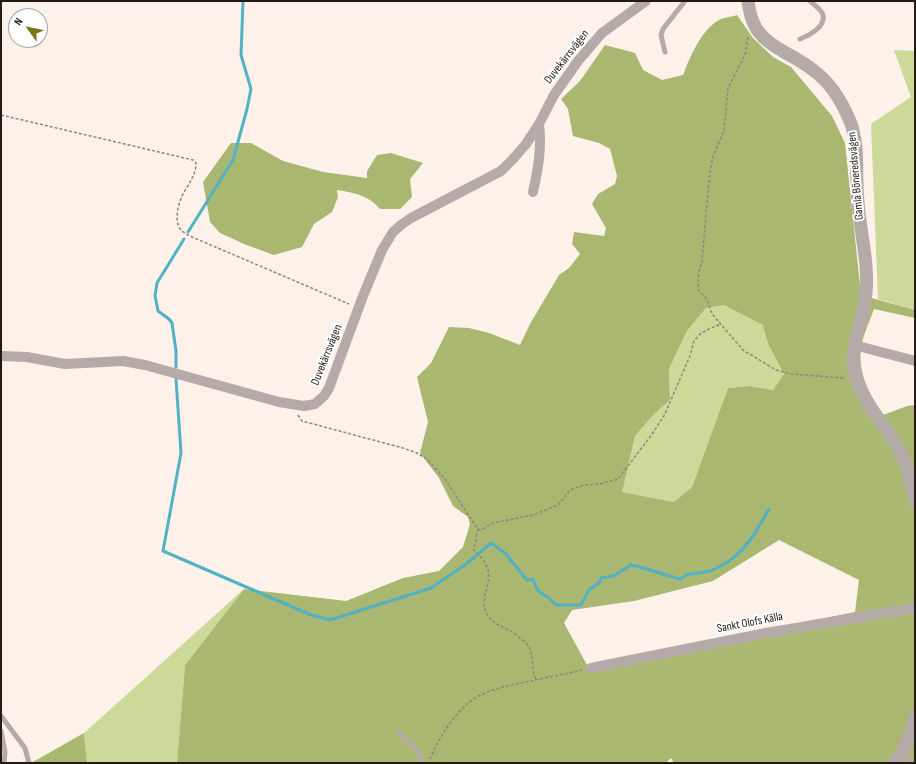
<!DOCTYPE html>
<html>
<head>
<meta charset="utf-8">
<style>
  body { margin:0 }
  #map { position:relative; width:916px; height:764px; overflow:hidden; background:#fdf1e9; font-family:"Sofia Sans Condensed",sans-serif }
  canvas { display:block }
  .frame { position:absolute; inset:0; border:2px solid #211a15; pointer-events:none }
  .north { position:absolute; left:8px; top:8px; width:40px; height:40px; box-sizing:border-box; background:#fff; border:1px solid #a6a3a1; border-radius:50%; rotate:303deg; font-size:11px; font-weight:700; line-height:16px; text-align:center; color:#211a15 }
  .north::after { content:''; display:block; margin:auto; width:14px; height:18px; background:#7c7418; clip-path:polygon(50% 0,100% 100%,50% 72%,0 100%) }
</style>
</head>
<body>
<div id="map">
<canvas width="916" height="764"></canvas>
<div class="frame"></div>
<div class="north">N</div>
</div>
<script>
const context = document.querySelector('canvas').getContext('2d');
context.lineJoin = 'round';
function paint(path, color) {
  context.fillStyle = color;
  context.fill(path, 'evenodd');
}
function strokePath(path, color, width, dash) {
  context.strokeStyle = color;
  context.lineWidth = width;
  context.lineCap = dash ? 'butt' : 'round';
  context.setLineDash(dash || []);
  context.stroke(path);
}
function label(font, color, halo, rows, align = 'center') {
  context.font = font + ' "Sofia Sans Condensed",sans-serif';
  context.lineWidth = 4;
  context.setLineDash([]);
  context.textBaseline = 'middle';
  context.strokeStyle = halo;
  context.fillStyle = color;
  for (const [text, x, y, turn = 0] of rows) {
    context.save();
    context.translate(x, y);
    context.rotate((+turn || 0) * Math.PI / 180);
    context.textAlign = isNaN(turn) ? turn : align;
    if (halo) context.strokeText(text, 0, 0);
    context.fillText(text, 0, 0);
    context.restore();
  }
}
paint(new Path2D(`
  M894,50L915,51V310L878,299L871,124L911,97Z
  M724,305L764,325L768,344L784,374L773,390L750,386L728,388L692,487L674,502L621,492L635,436L655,413L670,400L669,369L687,331L706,308Z
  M244,589L185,665L177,763H87L84,733Z`), '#ccd998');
paint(new Path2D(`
  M737,15L753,38L773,57L791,67L832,116L845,143L861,295L915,310V318L874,309C870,320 865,331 862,342C856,370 868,392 883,415L907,406L915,405V763H674L671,758L666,763H177L185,665L244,589L346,601L403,578L439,571L463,547L470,524L468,517L453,506L439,478L420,453L428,422L417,377L431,363L449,327L469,328L489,333L520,345L530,324L559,275L569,268L580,254L572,244L574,232L604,236L606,228L592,204L598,194L615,184L617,176L610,149L599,143L573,136L568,109L561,99L580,81L605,45L635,53L643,70L662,80L683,75C690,57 701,30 719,20C724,17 732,17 737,15ZM724,305L763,325L768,344L784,374L773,390L750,386L728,388L692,487L674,502L622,492L635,436L655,413L670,400L669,369L687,331L706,308ZM779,540L859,580L855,612L587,665L564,623L572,610L634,601L713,581Z
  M231,143H251L283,161L323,172L367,178V171L377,155L391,153L423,163L410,179L412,197L400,209H380C368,195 355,193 337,190L338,197L332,212L314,224L302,247L274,255L244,244L220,233L210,222L203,182Z
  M84,733L87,763H31Z`), '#aab771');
strokePath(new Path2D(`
  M188,232L233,160L247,109L251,89L241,55L243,1
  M176,367V351L172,323L169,319L158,311L155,296L157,283L184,239
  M176,379L181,453L163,551L311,615L330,620L431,588L465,565L491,543L505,553L527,580L533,579L538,591L549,598L556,605H581L589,590L600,582L601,578L613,576L631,565L643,568L680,579C693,570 696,575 710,571C713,570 717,568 721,566C744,554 757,531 769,509`), '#51b1c5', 3);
strokePath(new Path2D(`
  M748,37L745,55L728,88L724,130L713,157L710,172L706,213L702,261L699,271L698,282L699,291L707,299L712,314L743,350L776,370L792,374L844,378
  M1,115L193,160L196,163C196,174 190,182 184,192C179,201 173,221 181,230C184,233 188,235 192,237L349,304
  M298,415L302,421L403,448L417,453L427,459L445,479L473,522L478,529L481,530L493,523L533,515L558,505L570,490L584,485L599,484L618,479L650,437L664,416L690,356L694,341L700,334L709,329L721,324
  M478,529L474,550C478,555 484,559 486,565C494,580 481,594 485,610C490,626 507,626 518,636C521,639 527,643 529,647C534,656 531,669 536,680
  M430,759C438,739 456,710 475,698C492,688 512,685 531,681C548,677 565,674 582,670`), '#8f867f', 1.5, [3, 2]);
strokePath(new Path2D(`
  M800,39C808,36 826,27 823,15C822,10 814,5 810,1
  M665,52L661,35L663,29L685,1
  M1,716L25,748L29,763
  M1,731L5,752L4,763
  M399,733L418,751L423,763
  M902,754L914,763`), '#b4aaa7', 5);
strokePath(new Path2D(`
  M533,192C538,169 542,148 539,124
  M854,345L915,361
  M1,356L27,357L65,364L123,361L145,365L279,402L304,406L315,404L324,396L329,388L363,296L382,250L393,232L401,225L411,218L501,171L513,159L526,144L539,124L554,95L578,61L602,33L646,1
  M591,668L766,633L915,608`), '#b4aaa7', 10);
strokePath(new Path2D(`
  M748,1C749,8 750,15 753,22C763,47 794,54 813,70C830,82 842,102 850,121C860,146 855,176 858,202C860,232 869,263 866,293C864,319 851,339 854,367C858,398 882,420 897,446C907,463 911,482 915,501
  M894,763C905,749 912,733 915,716`), '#b4aaa7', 13);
label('12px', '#211a15', '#fff', [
  ["Duvekärrsvägen",567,57,-52],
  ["Gamla Böneredsvägen",856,176,-95],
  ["Duvekärrsvägen",327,355,-68],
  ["Sankt Olofs Källa",750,623,-11]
]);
</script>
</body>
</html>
